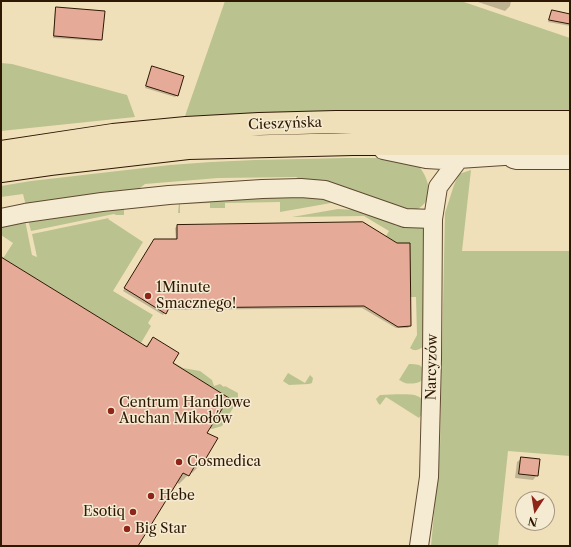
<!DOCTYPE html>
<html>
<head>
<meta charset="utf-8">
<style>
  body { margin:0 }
  #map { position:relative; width:571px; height:547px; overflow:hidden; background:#f0e0b9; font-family:"Libre Caslon Text",serif }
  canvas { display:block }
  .frame { position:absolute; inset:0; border:2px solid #2e1804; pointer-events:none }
  .north { position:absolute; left:515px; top:491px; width:40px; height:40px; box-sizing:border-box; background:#f5ebd2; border:1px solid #a59780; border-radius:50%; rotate:192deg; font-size:11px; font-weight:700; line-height:16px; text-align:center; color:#2e1804 }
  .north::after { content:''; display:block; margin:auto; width:14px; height:18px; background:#8f2418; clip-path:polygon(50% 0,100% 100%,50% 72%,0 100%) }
</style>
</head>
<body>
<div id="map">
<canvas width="571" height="547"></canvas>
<div class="frame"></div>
<div class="north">N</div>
</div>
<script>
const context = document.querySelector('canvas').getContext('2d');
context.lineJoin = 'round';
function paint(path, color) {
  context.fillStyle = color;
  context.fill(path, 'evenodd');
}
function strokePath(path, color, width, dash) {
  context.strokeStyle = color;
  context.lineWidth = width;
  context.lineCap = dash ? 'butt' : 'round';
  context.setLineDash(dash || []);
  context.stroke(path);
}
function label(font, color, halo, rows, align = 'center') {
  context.font = font + ' "Libre Caslon Text",serif';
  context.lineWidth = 3;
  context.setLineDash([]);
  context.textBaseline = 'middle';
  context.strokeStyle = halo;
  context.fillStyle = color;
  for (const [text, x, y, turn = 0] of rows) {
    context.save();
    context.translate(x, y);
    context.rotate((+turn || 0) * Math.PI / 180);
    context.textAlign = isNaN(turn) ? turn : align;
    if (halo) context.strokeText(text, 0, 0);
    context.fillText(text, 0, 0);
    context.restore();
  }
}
paint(new Path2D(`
  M225,1H461L570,38V112L483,111L185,116Z
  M1,63L12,64L127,95L135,117L1,131Z
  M346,158H380L418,165C431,181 436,204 411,212L305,182L296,177L218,178L145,184L136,191L26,206L23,194L1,197V186L31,181L170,165L211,162L255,160Z
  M471,170L462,251H570V456L508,451L498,546H431L440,447L445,213L454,185L459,174Z
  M282,196L317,197L332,201L331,203L280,212V202L225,203V208H210V203L180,204V213H178L179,203Z
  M124,206V215H116L114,214L31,231L28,220Z
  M338,209L357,210L386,220L397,226H426L424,346C419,350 415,352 410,348L417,335L416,297H410L409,243H397L386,236L389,231L364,216L292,217Z
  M109,218L108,219L143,242L113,291L153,315L148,323L151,326L141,343L1,257V256L4,257L13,243L1,235V228L3,227L25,220L32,255L37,257L32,234Z
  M173,362L183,368L200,371L212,380L214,386L220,384L224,387L225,386L238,393V400L222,426L212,429L210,428L229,398L172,363Z
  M409,364C412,364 416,364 419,365C425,367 425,378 421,381C417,384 408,384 405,383C404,383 400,380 399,380Z
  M288,373L305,383L310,375L313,378L312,383L309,384L289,385L283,381Z
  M380,395C388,395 411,393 417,396C421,397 423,401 423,406C423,411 422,414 419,418L386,397L380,405L378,403L376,399Z`), '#bac28f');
paint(new Path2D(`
  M478,1H511L510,6L505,11L478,2Z
  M57,8L101,40L99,41L53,38L55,10Z
  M552,11L570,15V26L548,22L550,13Z
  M153,67L177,95L175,97L145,88L151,69Z
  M177,226L397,244L410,326L408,328H396L362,308L167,310L163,315L123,291L153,242L176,240L175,228Z
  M1,258L145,347L153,338L171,363L205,434L201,464L192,473L190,472L188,475L179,484L176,482L136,546H1Z
  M522,458L537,475L533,480L515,478L517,462Z`), '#0003');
const building = new Path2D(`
  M56,7L105,11L102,40L54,36Z
  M552,10L570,14V24L549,20Z
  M152,66L184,76L178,96L146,86Z
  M363,222L397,243H410L411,326L398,327L364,306L169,308L166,314L124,288L154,239H177V225Z
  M1,257L147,347L153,337L179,353L173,363L229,398L207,433L218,438L202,465L197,462L189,476L183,473L138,546H1Z
  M521,457L540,459L538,476L519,474Z`);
paint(building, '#e6aa98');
strokePath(building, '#2e1804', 1);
const minor = new Path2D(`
  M383,150L426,159L443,160L504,156L533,148
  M513,159L517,160H570
  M1,218L25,213L102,202L169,195L262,189L301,188L325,190L405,218L433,219
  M419,546L429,477L432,359L433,219L438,187L459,159`);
const major = new Path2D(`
  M1,152L113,135L186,128L259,124L336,122H570
  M1,171L50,164L188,148L353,144H570`);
strokePath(minor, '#5e4a31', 20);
strokePath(major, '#2e1804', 24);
strokePath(minor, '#f5ebd2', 18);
strokePath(major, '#f0e0b9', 22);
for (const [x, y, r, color] of [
  [148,296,4,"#8f2418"],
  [111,411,4,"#8f2418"],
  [179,462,4,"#8f2418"],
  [151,496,4,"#8f2418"],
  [133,512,4,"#8f2418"],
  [127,529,4,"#8f2418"]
]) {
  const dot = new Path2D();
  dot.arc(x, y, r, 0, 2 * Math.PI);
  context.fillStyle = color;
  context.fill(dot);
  strokePath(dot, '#f5ebd2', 1.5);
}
label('14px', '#2e1804', '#f5ebd2', [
  ["Cieszyńska",285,124,-2],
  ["Narcyzów",432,367,-89]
]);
label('14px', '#2e1804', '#f5ebd2', [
  ["1Minute",156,288],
  ["Smacznego!",156,304],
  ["Centrum Handlowe",119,403],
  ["Auchan Mikołów",119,419],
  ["Cosmedica",187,462],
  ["Hebe",159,496],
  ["Esotiq",125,512,"right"],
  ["Big Star",135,529]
], 'left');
</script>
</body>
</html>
